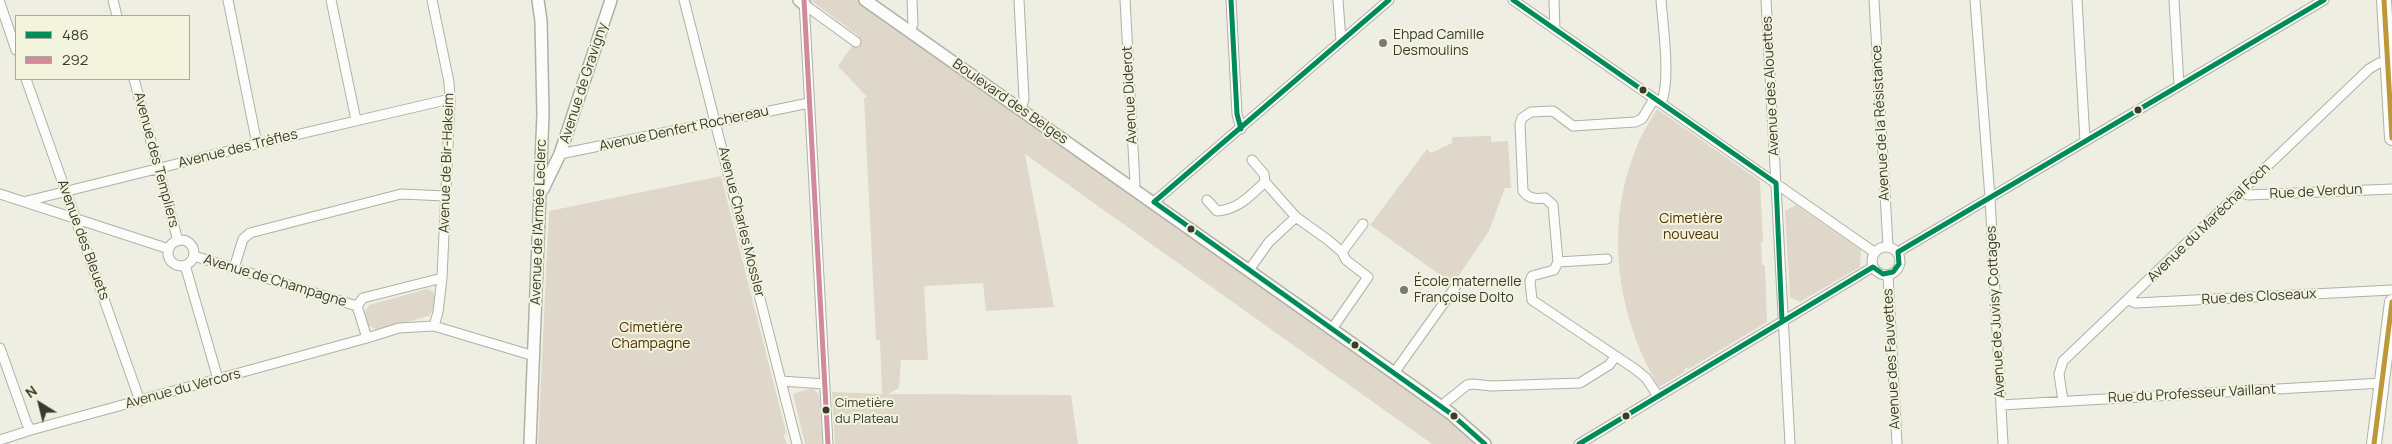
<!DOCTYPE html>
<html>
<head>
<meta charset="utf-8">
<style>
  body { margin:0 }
  #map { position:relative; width:2392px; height:444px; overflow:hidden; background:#eeefe2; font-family:Manrope,sans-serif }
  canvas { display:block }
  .legend { position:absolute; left:15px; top:15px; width:175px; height:65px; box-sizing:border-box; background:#f3f4dd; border:1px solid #a9aa98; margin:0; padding:6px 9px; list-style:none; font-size:15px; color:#3a3a31 }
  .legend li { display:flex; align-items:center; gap:10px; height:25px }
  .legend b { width:25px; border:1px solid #a9aa98 }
  .north { position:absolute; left:15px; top:379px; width:50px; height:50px; -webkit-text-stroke:4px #f3f4dd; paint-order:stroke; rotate:324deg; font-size:14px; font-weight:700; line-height:20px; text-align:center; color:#3a3a31 }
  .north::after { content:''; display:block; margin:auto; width:18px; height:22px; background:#3a3a31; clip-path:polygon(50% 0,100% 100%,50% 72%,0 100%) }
</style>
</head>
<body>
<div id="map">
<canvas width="2392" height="444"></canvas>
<ul class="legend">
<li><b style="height:6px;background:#008b59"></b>486</li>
<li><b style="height:6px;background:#d08a99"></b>292</li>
</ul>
<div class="north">N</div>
</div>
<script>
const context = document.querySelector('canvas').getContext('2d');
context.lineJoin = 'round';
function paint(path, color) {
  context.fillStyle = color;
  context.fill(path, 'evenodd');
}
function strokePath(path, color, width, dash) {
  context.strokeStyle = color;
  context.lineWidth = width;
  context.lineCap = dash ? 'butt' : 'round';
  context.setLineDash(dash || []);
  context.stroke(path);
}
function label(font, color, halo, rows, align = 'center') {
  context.font = font + ' Manrope,sans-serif';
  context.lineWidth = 4;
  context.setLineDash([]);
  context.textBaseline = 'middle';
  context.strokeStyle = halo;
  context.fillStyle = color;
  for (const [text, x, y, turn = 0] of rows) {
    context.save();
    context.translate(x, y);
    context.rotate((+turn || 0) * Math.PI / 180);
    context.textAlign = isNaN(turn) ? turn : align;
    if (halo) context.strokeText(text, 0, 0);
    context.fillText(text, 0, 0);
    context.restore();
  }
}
paint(new Path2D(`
  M810,0H859L1129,192C1136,202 1146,207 1158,210L1389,373L1478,444H1432L1025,154L1054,307L986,311L983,283L924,286L928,360H901L899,388L888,394L1071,395L1078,444H835L832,392L882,394L880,340H876L864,98L867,97L838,66L859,36Z
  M1657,109L1760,181L1763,242H1761L1762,264L1765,266L1767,322L1689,369L1686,368L1683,373L1659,387C1616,315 1604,225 1637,146C1642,133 1650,121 1657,109Z
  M1491,136V142L1508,141L1511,188H1505L1489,231L1453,284L1370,225L1427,149L1431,153L1452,143V137Z
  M721,176L786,432L784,437L787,444H538L549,211Z
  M1796,205L1861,250L1860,267L1800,302L1790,297L1785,211Z
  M427,289L434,292V308L429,316L377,330L368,325L365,312L369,305Z
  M808,389H813L819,394L823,444H805L793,394Z`), '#dfd7c9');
const minor = new Path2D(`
  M113,0L117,16
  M228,0L257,144
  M331,0L356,120
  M432,0L449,82L450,99L442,278L438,312L434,326
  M684,0L797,444
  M804,0L828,444
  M1019,0L1024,99L1021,110
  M1125,0L1135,184L1132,189
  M1231,0L1237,114L1241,129
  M1338,0L1341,41
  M1513,0L1874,252
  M1554,0L1555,29
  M1766,0L1790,444
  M1874,0L1888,246
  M1975,0L1990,198L2003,444
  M2077,0L2085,141
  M2174,0L2179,85
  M0,3L16,50
  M805,5L856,42
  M910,32L913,24L912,0
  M26,79L140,401
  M134,79L178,241
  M1654,99L1642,119L1635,122L1573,126L1553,111L1531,112L1522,118L1520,124L1523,191C1529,199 1535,199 1545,198L1553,205L1558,262L1554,270L1532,276L1530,281L1532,300L1635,369L1646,378L1658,396
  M1661,103C1671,82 1663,26 1661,0
  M560,154L809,103
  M1252,160L1264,174L1265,182L1296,217L1328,240L1342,252L1346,260L1368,277L1332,329
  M2241,192L2248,195L2392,189
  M0,194L169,249
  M1207,200L1217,211C1239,209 1250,196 1265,182
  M27,201L257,144L450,99
  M1154,202L1389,0
  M168 253a13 13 0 1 1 26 0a13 13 0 1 1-26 0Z
  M1872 261a14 14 0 1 1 28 0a14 14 0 1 1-28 0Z
  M1342,252L1363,224
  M1898,252L2324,0
  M194,256L357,306
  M1558,262L1607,259
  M185,265L218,379
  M234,268L243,239L250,233L401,194L445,196
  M1249,270L1269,242L1296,217
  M1888,275L1897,444
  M442,278L363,298L357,306L367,338L399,328L434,326L534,356
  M2128,300L2136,303L2392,290
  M0,348L27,424L31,430
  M1394,373L1456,286
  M781,381L825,384
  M2063,401L2059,374L2063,361L2369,69L2379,63H2387
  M2001,405L2382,383
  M1441,406L1467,385L1473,384L1491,386L1580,383L1609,365L1616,356
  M0,440L31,430L367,338
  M1579,444L1873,267`);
const tertiary = new Path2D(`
  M799,0L805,5
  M865,0L1394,373L1450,413L1485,444
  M543,189L560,154L611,0
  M530,444L543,114L541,21L538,0`);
const secondary = new Path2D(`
  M2384,0L2392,138
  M2374,444L2392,302`);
strokePath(minor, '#afb0a6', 11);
strokePath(tertiary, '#afb0a6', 14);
strokePath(secondary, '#afb0a6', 16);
strokePath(minor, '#fcfdfb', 9);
strokePath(tertiary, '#fcfdfb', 11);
strokePath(secondary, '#fcfdfb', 14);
strokePath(new Path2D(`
  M1231,0L1237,114L1241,129
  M1513,0L1776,183L1782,321
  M1154,202L1450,413L1485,444
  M1154,202L1389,0
  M1579,444L1873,267L1883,274L1893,272L1899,264L1898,252L2324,0`), '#008b59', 5);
strokePath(new Path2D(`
  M804,0L828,444`), '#d08a99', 5);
strokePath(new Path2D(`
  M2384,0L2392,138
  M2374,444L2392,302`), '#be9838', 5);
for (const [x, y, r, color] of [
  [1383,43,5,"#79796f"],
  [1643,90,4.5,"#3a3a31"],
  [2138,110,4.5,"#3a3a31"],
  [1191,229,4.5,"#3a3a31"],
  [1404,290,5,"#79796f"],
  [1355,345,4.5,"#3a3a31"],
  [826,410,4.5,"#3a3a31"],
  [1454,416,4.5,"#3a3a31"],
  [1626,416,4.5,"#3a3a31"]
]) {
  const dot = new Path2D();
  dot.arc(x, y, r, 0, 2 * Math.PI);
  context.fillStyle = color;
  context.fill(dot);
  strokePath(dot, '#f3f4dd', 2);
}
label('13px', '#3a3a31', '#f3f4dd', [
  ["Cimetière",835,403],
  ["du Plateau",835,419]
], 'left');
label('14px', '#3a3a31', '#f3f4dd', [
  ["Ehpad Camille",1393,35],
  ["Desmoulins",1393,51],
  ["École maternelle",1414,282],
  ["Françoise Dolto",1414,298]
], 'left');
label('14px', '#3a3a31', '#f3f4dd', [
  ["Avenue de Gravigny",584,83,-72],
  ["Avenue des Alouettes",1771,86,-93],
  ["Avenue Diderot",1130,95,-93],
  ["Boulevard des Belges",1010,102,35],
  ["Avenue de la Résistance",1881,123,-93],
  ["Avenue Denfert Rochereau",684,129,-12],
  ["Avenue des Trèfles",238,149,-14],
  ["Avenue des Templiers",156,160,75],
  ["Avenue de Bir-Hakeim",447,163,-88],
  ["Rue de Verdun",2316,192,-3],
  ["Avenue de l'Armée Leclerc",539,222,-88],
  ["Avenue Charles Mossler",741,222,76],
  ["Avenue du Maréchal Foch",2209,223,-44],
  ["Avenue des Bleuets",83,240,70],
  ["Avenue de Champagne",275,281,17],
  ["Rue des Closeaux",2259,297,-3],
  ["Avenue de Juvisy Cottages",1996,312,-93],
  ["Avenue des Fauvettes",1892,359,-93],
  ["Avenue du Vercors",183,389,-15],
  ["Rue du Professeur Vaillant",2192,394,-3]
]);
label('14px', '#513004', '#f3f4dd', [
  ["Cimetière",1691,219],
  ["nouveau",1691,235],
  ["Cimetière",651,328],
  ["Champagne",651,344]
]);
</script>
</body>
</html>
